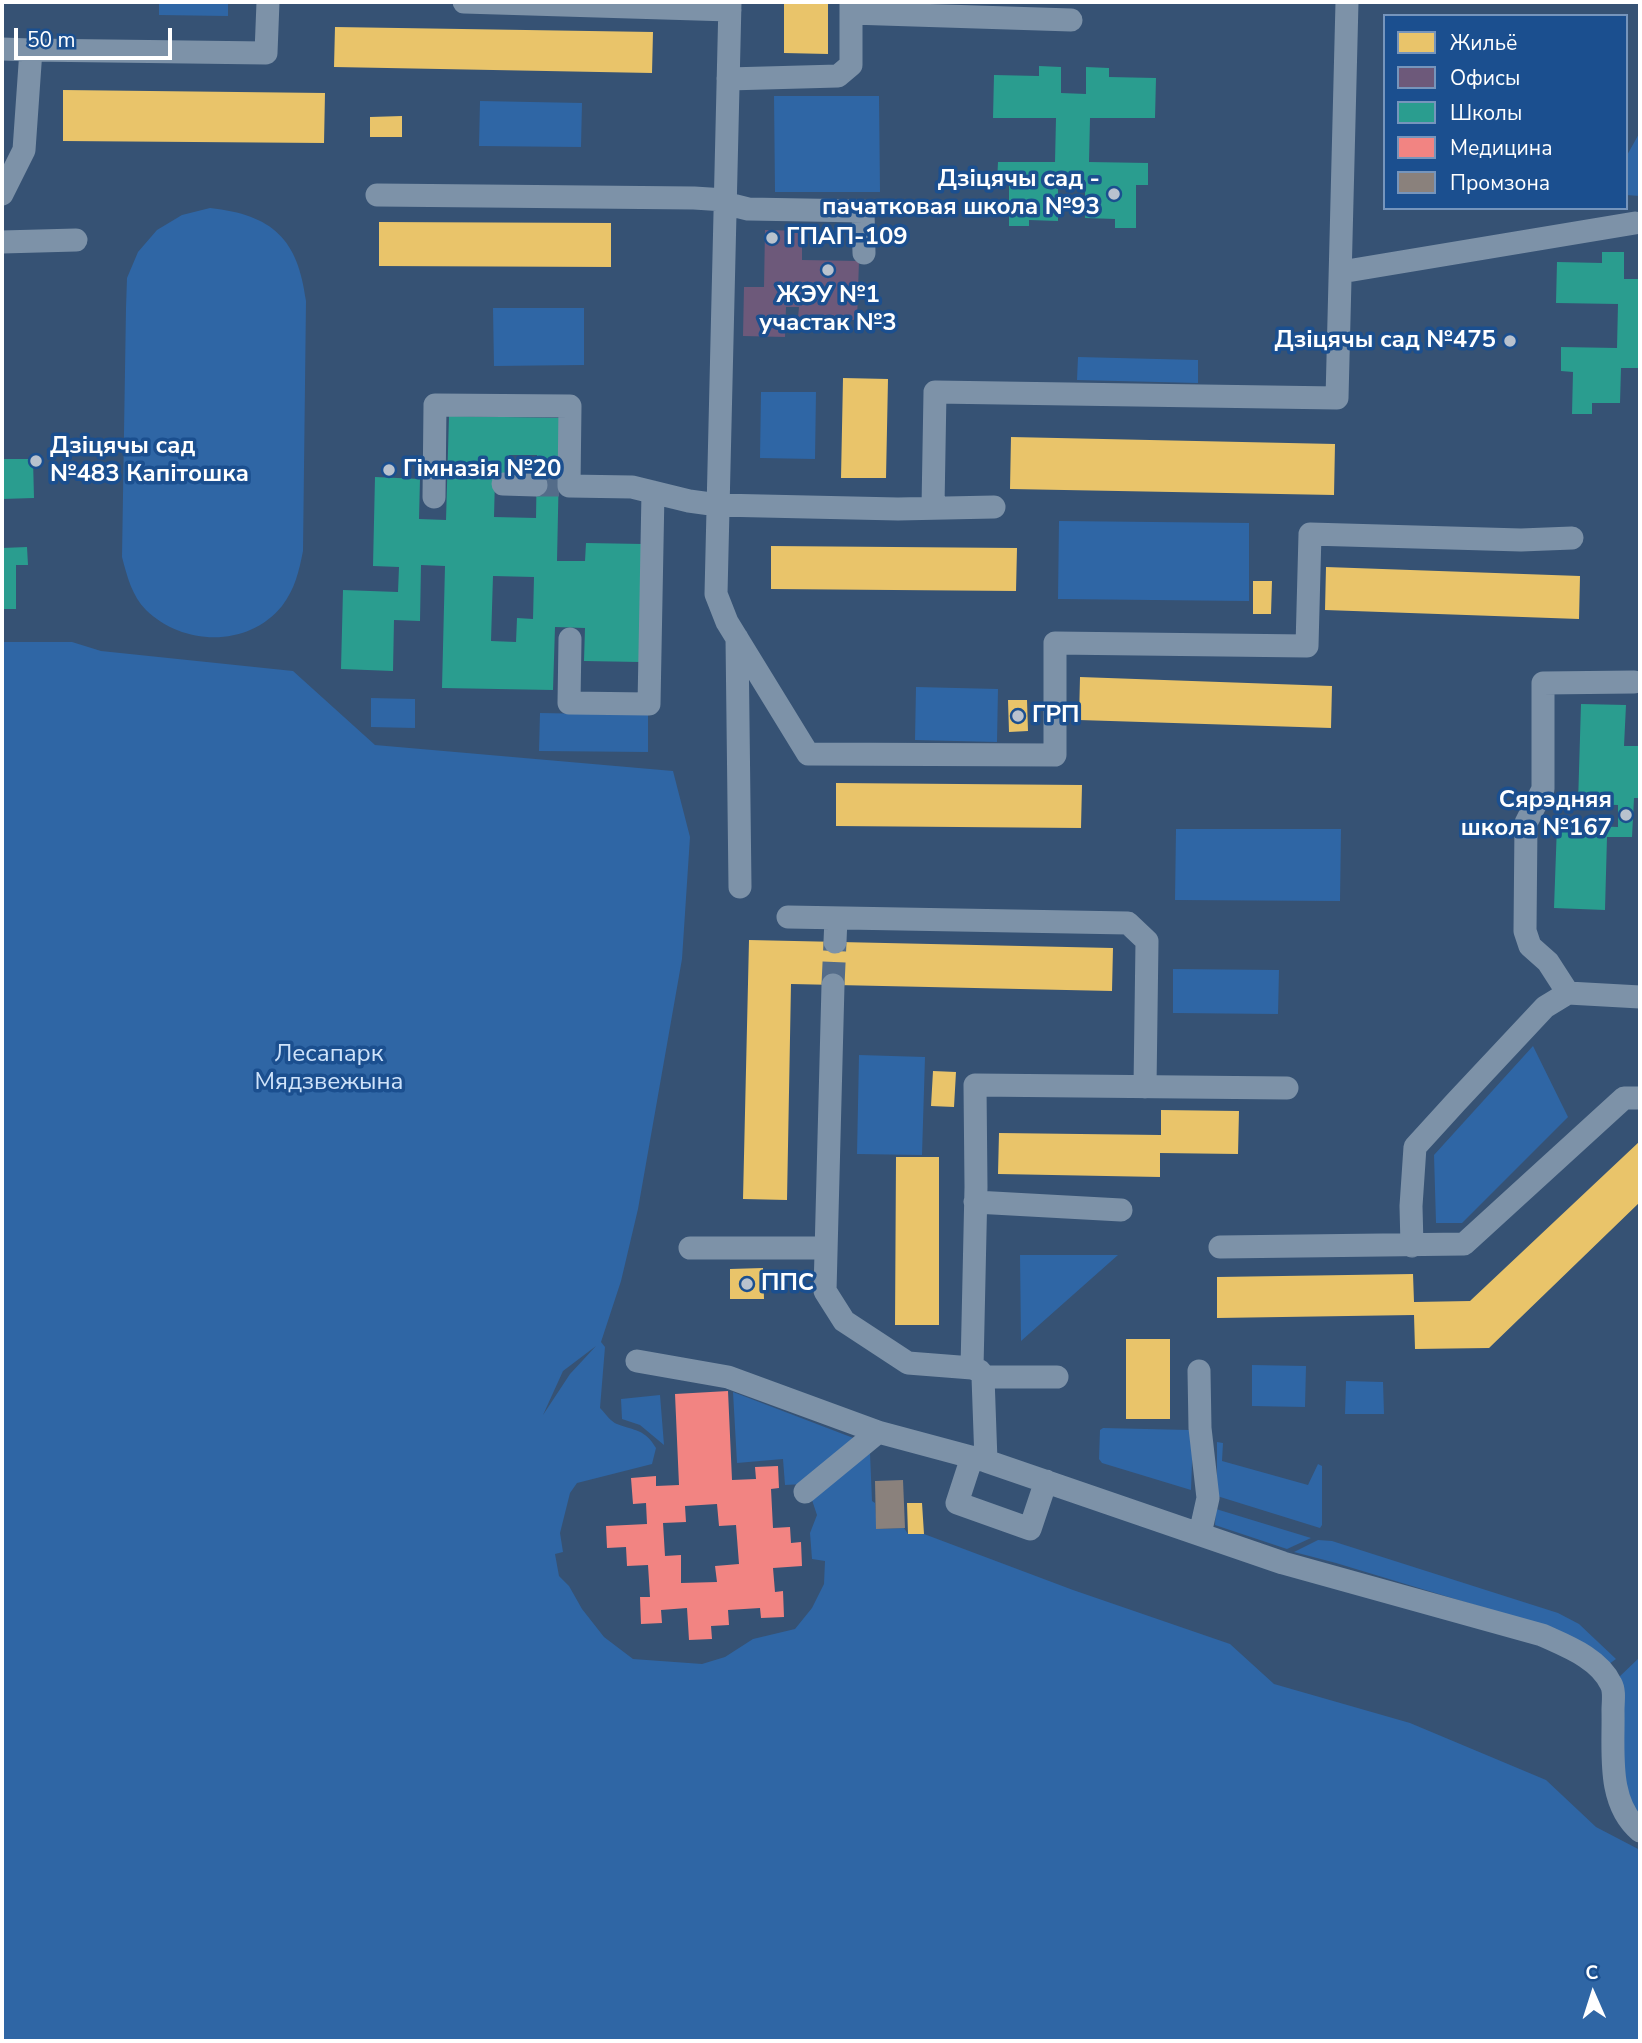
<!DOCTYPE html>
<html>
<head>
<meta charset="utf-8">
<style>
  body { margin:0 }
  #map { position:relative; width:1642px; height:2043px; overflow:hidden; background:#365274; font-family:"Nunito Sans",sans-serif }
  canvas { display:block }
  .frame { position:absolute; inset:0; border:4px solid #fff; pointer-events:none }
  .legend { position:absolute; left:1383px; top:14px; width:245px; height:196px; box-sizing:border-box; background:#1b4f8f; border:2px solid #7695bc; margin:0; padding:9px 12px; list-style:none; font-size:21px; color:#fff }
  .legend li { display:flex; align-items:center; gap:14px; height:35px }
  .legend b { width:35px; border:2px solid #7695bc }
  .north { position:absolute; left:1558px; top:1959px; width:70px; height:70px; -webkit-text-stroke:5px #1b4f8f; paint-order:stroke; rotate:357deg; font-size:19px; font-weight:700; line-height:28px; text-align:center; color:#fff }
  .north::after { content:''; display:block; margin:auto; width:24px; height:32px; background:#fff; clip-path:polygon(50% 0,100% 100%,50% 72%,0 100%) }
  .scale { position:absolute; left:14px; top:28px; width:158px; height:32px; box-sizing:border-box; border:4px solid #fff; border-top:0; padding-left:9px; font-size:21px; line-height:24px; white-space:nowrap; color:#fff; -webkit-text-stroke:5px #1b4f8f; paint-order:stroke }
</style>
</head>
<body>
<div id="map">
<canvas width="1642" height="2043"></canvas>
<div class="frame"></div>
<ul class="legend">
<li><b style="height:19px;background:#e9c46a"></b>Жильё</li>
<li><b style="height:19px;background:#6d597a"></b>Офисы</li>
<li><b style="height:19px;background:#2a9d8f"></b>Школы</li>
<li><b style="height:19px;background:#f28482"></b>Медицина</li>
<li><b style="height:19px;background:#8a817c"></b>Промзона</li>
</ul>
<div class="north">С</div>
<div class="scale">50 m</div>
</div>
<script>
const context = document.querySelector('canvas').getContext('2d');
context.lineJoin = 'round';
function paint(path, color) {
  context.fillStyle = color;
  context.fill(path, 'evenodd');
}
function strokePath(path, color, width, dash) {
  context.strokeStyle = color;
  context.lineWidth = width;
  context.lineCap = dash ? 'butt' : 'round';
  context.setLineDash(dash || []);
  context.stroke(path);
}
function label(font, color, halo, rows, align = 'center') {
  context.font = font + ' "Nunito Sans",sans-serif';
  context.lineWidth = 7;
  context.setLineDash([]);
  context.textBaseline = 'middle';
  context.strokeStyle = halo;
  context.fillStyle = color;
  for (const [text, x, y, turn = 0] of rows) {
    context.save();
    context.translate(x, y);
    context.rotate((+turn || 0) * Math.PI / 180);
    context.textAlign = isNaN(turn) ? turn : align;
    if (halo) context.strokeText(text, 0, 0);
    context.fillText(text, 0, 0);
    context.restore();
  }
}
paint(new Path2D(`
  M159,2H228V16L159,15Z
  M774,96H879L880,192H775Z
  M480,101L582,103L581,147L479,146Z
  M1640,132V196L1626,195V157Z
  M210,208C273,215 298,239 306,301L303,551C299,571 295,589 282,606C248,648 183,646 146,610C132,596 127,576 122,557L126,308L127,278L138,252L157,230L182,215Z
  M493,308H584V365L494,366Z
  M1078,357L1198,360V383L1077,380Z
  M761,392H816L815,459L760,458Z
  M1059,521L1249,523V601L1058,599Z
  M2,642H72L101,651L293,671L375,745L673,771L690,837L682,959L638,1209L621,1281L601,1342L605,1347L600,1408C605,1413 611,1422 617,1424C635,1431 645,1429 656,1448L652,1464L577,1483L570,1493L560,1533L563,1552L555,1554L559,1576L569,1586L582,1609L604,1637L633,1659L702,1664L725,1657L753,1639L795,1629L812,1608L824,1584L825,1561L812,1559L810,1533L817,1515L811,1497L870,1453L872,1501L875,1503L877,1529L904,1528L908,1534H924L1073,1590L1230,1644L1274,1684L1410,1723L1546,1780L1596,1827L1640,1850V2041H5L2,2038ZM596,1346L570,1374L543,1415L563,1371Z
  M916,687L998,689L997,742L915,740Z
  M371,698L415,699V728L371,727Z
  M540,713L648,715V752L539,751Z
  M1176,829H1341L1340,901L1175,900Z
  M1173,969L1279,970L1278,1014L1173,1013Z
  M1533,1046L1568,1117L1462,1223H1436L1434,1155Z
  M859,1055L925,1057L922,1155L857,1154Z
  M1020,1255H1118L1021,1341Z
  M1252,1365L1306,1366L1305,1407L1252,1406Z
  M1346,1381L1383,1382L1384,1414H1345Z
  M733,1392L856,1439L804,1484L785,1485L783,1459L737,1463Z
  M660,1395L664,1445L640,1425L622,1419L621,1399Z
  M1103,1428L1189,1430L1193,1435L1191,1490L1102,1463L1099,1459L1100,1430Z
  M1217,1442L1223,1443L1222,1461L1308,1485L1318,1464L1322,1466V1525L1320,1528L1217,1496Z
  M1216,1509L1311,1538L1287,1549L1215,1525Z
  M1318,1540L1332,1541L1558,1613L1579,1624L1616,1659L1609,1664L1541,1625L1336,1563L1294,1552Z
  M1640,1657L1639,1808L1640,1820L1626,1801L1617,1679Z`), '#2f66a5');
paint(new Path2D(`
  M784,2H828V54L784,53Z
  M335,27L653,32L652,73L334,67Z
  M63,90L325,93L324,143L63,141Z
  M402,116V137H370V117Z
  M379,222L611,223V267L379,266Z
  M843,378L888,379L886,478H841Z
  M1011,437L1335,444L1334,495L1010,489Z
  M771,546L1017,548L1016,591L771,589Z
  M1326,567L1580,576L1579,619L1325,610Z
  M1253,581H1272L1271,614H1253Z
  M1080,677L1332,686L1331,728L1079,720Z
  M1008,700H1027L1028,731L1009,732Z
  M836,783L1082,785L1081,828L836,826Z
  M749,940L1113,948L1112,991L791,984L787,1200L743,1199Z
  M933,1071L956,1072L954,1107L931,1106Z
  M1161,1110L1239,1111L1238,1154L1160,1153V1177L998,1174L999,1133L1161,1135Z
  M1640,1141V1202L1489,1348L1415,1349L1414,1315L1217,1318V1277L1413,1274L1414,1302L1470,1301Z
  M896,1157H939V1325H895Z
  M763,1268L764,1299H730V1269Z
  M1126,1339H1170V1419H1126Z
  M907,1503H922L924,1534H908Z`), '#e9c46a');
paint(new Path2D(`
  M765,230L802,231V260L859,261L857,320L798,318L799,307H786L785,337L743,336L744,287H764Z`), '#6d597a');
paint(new Path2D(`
  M1039,66L1061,67V93L1086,94V67L1109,68V77L1156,78L1155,118H1090L1089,162L1148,163V185H1136V228H1115V219L1085,218V180H1058V221L1029,220V226H1009V183H997L998,162H1055L1056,118H993L994,75L1039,76Z
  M1602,252H1624V279H1640V368H1621L1620,403H1592V414H1572L1573,372L1561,371V347L1617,348L1618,304L1556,303L1557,262L1602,263Z
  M449,416L560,418L557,561H585L586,543L643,544L640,662L584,661L585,628L555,627L553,690L442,688L445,566L421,565L420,621L394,620L393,671L341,669L343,590L398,592L399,567L373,566L375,477L420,479L419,519L446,520ZM509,455H537L536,518L494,517L495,478H508ZM493,576L534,577L533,619L517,618L516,642L491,641Z
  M2,459H33L34,498L2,499Z
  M27,547L28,565H16V609H2V548Z
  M1581,704L1626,705L1624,746H1640V798H1634L1632,837H1607L1605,910L1554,908L1557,825L1618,827V805L1578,804Z`), '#2a9d8f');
paint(new Path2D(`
  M728,1391L732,1480L756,1479L755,1467L778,1466L779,1488L771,1489L773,1528L790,1527L791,1543L801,1542L802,1566L773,1568L775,1592L783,1591L784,1617L761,1618L760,1608L728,1610L729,1625L711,1626L712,1639L689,1640L687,1608L661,1610L662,1623L641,1624L640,1597H650L648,1565L627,1566L626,1547L607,1548L606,1526L647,1524L646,1503L633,1504L631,1478L656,1476V1486L679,1485L675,1394ZM717,1504L719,1526L736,1525L739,1564L715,1566L717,1582L681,1583V1555L665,1556L663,1523L686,1522L685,1506Z`), '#f28482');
paint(new Path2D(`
  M903,1480L905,1528L876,1529L875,1481Z`), '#8a817c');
strokePath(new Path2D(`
  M536,485H559
  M833,985L835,942`), '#546c89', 23, [23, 11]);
strokePath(new Path2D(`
  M464,2L730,10
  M730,2L716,594L727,622L808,754L1055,755V643L1307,646L1310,534L1521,540L1572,538
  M851,13L1071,20
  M2,49L31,50
  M728,79L838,76L851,65V2
  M2,194L24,150L31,50L266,53L268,2
  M377,195L694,198L725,200L728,204L748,209L863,211L864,253
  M2,242L76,240
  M1341,272L1635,223
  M503,484L536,485
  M434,497L435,405L570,406L569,486L632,487L689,501L718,505L898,509L994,507
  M933,507L935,392L1337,398L1347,2
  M737,638L740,887
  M570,639L569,703L649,704L653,492
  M788,917L1128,923L1147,941L1145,1087
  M835,942L836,918
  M833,985L825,1291L844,1321L908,1363L972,1368
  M1568,993L1548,962L1530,946L1525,931L1526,823L1543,789V683L1634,682
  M975,1202L1121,1210
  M1412,1246L1411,1206L1415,1147L1456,1102L1545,1007L1568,993L1640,997
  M1220,1247L1464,1244L1624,1098H1640
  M690,1248H826
  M637,1361L728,1377L878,1432L986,1461L1283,1563L1542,1635C1566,1646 1599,1658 1611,1684C1615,1691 1613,1702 1613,1710C1614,1751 1606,1802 1640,1831
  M1199,1371L1200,1428L1208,1498L1200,1534
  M983,1377H1057
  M972,1457L957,1503L1030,1529L1046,1481
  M986,1461L983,1377L980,1371L972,1368L976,1187L975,1085L1287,1088
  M805,1492L878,1432`), '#7d92a8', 23);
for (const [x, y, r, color] of [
  [1114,194,7,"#b9c2ce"],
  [772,238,7,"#b9c2ce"],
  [828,270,7,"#b9c2ce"],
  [1510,341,7,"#b9c2ce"],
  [36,461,7,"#b9c2ce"],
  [389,470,7,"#b9c2ce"],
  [1018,716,7,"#b9c2ce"],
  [1626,815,7,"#b9c2ce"],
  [747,1284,7,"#b9c2ce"]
]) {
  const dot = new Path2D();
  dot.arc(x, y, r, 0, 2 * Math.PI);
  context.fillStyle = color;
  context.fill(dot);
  strokePath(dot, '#1b4f8f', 2.5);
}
label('bold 24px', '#fff', '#1b4f8f', [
  ["Дзіцячы сад -",1100,180,"right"],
  ["пачатковая школа №93",1100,208,"right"],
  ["ГПАП-109",786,238],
  ["ЖЭУ №1",828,296,"center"],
  ["участак №3",828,324,"center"],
  ["Дзіцячы сад №475",1496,341,"right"],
  ["Дзіцячы сад",50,447],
  ["№483 Капітошка",50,475],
  ["Гімназія №20",403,470],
  ["ГРП",1032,716],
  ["Сярэдняя",1612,801,"right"],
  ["школа №167",1612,829,"right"],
  ["ППС",761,1284]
], 'left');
label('24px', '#cfe3fa', '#1b4f8f', [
  ["Лесапарк",329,1055],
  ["Мядзвежына",329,1083]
]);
</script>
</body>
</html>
